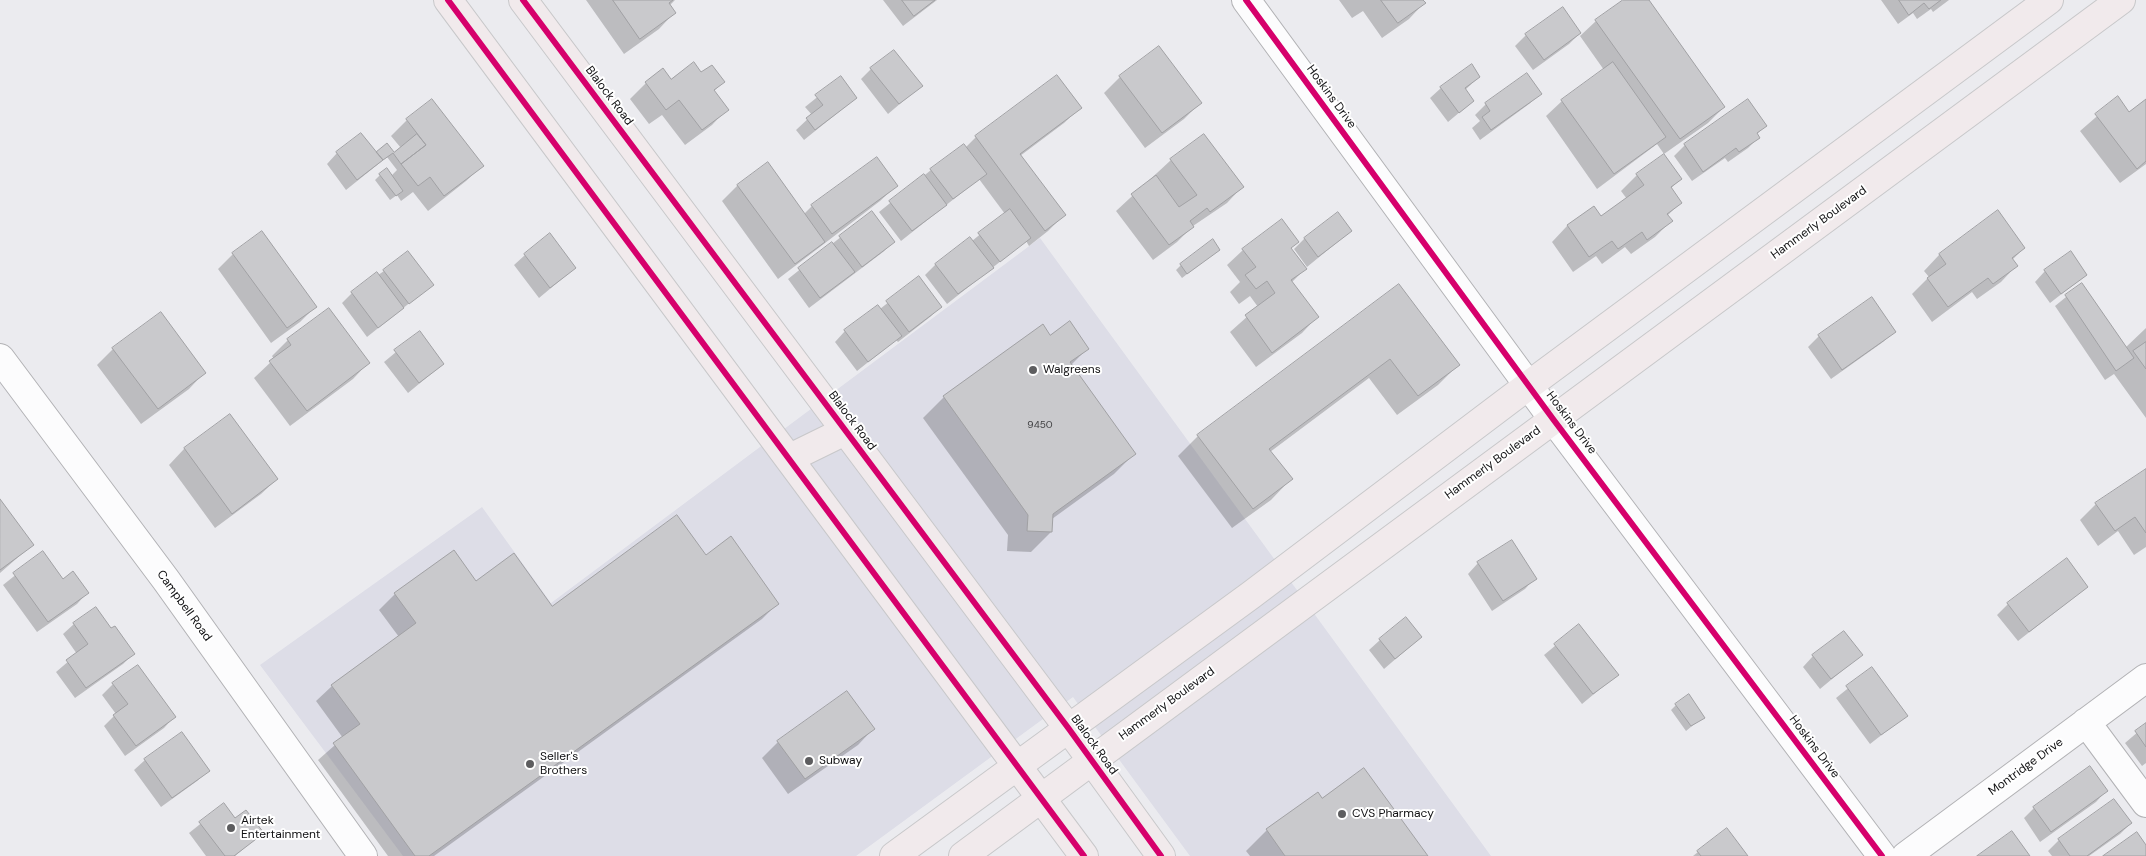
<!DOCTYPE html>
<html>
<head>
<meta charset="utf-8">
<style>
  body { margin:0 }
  canvas { display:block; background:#ebebef }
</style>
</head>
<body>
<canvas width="2146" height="856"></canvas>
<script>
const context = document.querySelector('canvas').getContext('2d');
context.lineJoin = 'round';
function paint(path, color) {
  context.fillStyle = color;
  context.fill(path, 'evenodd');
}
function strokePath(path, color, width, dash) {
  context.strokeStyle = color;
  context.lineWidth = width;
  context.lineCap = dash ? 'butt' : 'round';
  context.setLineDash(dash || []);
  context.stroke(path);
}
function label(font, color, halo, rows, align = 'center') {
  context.font = font + ' "DM Sans",sans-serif';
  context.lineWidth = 4;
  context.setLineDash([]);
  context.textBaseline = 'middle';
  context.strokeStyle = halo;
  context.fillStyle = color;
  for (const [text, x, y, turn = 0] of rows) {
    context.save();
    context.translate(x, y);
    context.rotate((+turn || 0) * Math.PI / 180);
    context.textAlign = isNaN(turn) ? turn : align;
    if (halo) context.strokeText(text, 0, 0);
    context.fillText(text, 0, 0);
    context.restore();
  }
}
paint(new Path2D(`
  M1040,238L1491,856H1190L1073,697L856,856H403L260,665L482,507L551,603Z`), '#dddde7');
paint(new Path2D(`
  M586,0H675L669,6L674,13L659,29L624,54Z
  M883,0H937L903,26Z
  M1339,0H1422L1424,3L1409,19L1382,38L1363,11L1352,18Z
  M1625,0H1647L1724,107L1708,123L1664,154L1657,144L1597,189L1546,116L1562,101L1604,70L1580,36L1596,21Z
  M1881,0H1949L1933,12L1931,9L1917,19L1913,13L1898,24Z
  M1563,9L1580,33L1569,44L1533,70L1515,46L1526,35Z
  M1159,48L1200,103L1184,119L1145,148L1104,93L1120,77Z
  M871,69L921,86L888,114L861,79Z
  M701,74L723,82L714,91L727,109L712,125L685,145L662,115L649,124L630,99L646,83L671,81Z
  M1057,77L1080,108L1064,123L1020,156L1064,215L1048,231L1029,246L1026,241L947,304L925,275L936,264L972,241L1005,214L979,179L901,241L879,212L931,170L965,148L976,137Z
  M1479,77L1465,90L1473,101L1448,122L1430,98L1441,88Z
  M841,78L856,98L804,140L796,130L812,115L805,107Z
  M1540,94L1529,104L1480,140L1472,128L1480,121L1475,115L1486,104Z
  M2118,98L2129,113L2146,100V164L2120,183L2080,131Z
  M407,120L482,166L466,181L428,211L413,192L401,201L397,195L390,200L375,180L380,175L391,176L397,170L387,157L346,190L327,164L337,153H376L387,144L394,153L401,148L391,136Z
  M1765,126L1756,135L1758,138L1748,148L1728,162L1725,158L1692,181L1674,156L1685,145Z
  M1664,156L1681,179L1670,189L1680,203L1667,216L1671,221L1655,237L1631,254L1625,247L1602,264L1596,256L1573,272L1552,242L1567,226L1593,208L1601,218L1627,199L1621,191L1637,175Z
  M1171,160L1242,187L1227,203L1193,226L1177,242L1153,260L1116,211Z
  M738,185L804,214L812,206L896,186L880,201L778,279L722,201Z
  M1998,212L2024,248L2012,260L2016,266L2001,282L1977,299L1972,292L1932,322L1912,294L1929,277L1924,271L1939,255Z
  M871,213L893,242L883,252L809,308L788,279Z
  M1351,231L1307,267L1294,249L1304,239Z
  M1297,242L1290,249L1305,269L1291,283L1317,317L1302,333L1256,367L1230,332L1258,307L1250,296L1239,304L1230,292L1240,282L1227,265L1243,250Z
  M233,254L315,307L300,322L271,343L218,269Z
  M1213,254L1182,278L1176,270L1181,265Z
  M525,255L575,268L539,298L514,265Z
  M384,271L432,285L367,337L342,303L352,293Z
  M2045,271L2086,275L2050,303L2035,282Z
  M919,278L940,307L930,317L898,342L896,340L857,371L835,342L845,331L880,309Z
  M2082,284L2125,348L2146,328V418L2114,374L2105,380L2055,306Z
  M1399,286L1458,365L1438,385L1397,415L1369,378L1270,452L1291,479L1271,500L1232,528L1178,456L1198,436Z
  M1871,299L1894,332L1883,342L1831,379L1808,347L1819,336Z
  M160,314L204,373L189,389L141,424L97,365L113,349Z
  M1043,326L1050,337L1088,348L1071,365L1134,454L1114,474L1052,519L1051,532L1031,552L1007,551L1008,535L923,418L944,397Z
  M419,333L443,364L408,393L384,362Z
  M288,340L368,363L353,379L290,426L254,378L274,359L272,356Z
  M230,415L277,479L261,494L215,528L169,465L184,449Z
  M2146,470V547L2134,555L2118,531L2098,546L2080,520L2096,504Z
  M0,501L32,545L0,573Z
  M43,553L63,580L87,593L77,604L37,632L3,585Z
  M705,557L778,603L762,619L434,856H388L318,760L343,738L316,701L332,686L399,637L379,610L395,594L476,582L552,607Z
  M1478,563L1535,578L1525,589L1492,611L1468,574Z
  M2087,587L2018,641L1997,615L2008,604Z
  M74,624L111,629L133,654L123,664L75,698L56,672L77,654L63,634Z
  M1579,626L1617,675L1582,704L1544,655Z
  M1421,637L1384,669L1369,650L1380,640Z
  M1861,655L1820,689L1803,667L1813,656Z
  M1872,669L1906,716L1870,744L1836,698Z
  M113,684L174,717L164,728L125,756L104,726L116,714L102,695Z
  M1676,705L1703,717L1686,731L1671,710Z
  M2146,725V763L2142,766L2125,743Z
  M873,729L858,745L788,794L762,758L778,742Z
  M145,760L208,771L197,781L161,807L134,770Z
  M2106,791L2096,802L2040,842L2024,818L2034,808Z
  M1318,793L1322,799L1426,856H1250L1246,851L1267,830Z
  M2114,800L2131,823L2120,834L2089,856H2052L2048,851L2059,840Z
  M224,805L235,820L262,833L235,856H206L189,833Z
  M1727,830L1747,856H1693L1698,852Z`), '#0003');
const building = new Path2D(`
  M613,0H673L669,3L676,13L640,39Z
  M902,0H935L914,16Z
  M1381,0H1423L1426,3L1398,23Z
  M1623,0H1649L1725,107L1680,139L1595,20Z
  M1899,0H1941L1929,9L1924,3L1909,15Z
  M1563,7L1581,33L1544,60L1525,34Z
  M1159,46L1202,103L1162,133L1119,76Z
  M894,50L923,86L899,104L870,68Z
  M694,62L701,72L712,65L725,82L714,90L729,110L702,130L679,100L666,110L645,82L663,68L671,79Z
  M1613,62L1666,137L1614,174L1561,100Z
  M1472,64L1480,77L1465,88L1474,101L1459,113L1440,87Z
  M1527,73L1542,94L1491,130L1482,117L1490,111L1485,103Z
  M1057,75L1082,108L1020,154L1066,215L1045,231L975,136Z
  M841,76L857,98L815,130L806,118L823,105L815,95Z
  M2118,96L2129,112L2146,99V161L2137,169L2095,114Z
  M432,99L484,166L444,196L430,177L418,186L401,164L426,145L406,119Z
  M1748,99L1767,126L1757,133L1760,138L1739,152L1736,148L1703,172L1684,144Z
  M361,133L383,160L357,180L336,152Z
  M417,134L426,145L401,164L393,153L383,160L376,152L387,143L394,152Z
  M1204,134L1244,187L1210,212L1207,208L1190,221L1194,227L1169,245L1131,194L1156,175L1179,207L1197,195L1170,159Z
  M964,144L987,174L953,199L930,169Z
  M1664,154L1682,179L1671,187L1682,203L1667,214L1673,221L1647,240L1642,232L1618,249L1612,241L1589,257L1567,225L1594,206L1601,216L1644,185L1636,174Z
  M877,157L898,186L832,234L811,205Z
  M768,162L825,242L795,264L737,185Z
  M387,168L403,191L396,196L379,174Z
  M924,174L947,205L912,231L889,201Z
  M1010,209L1031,238L1000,262L978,233Z
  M1998,210L2025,248L2012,258L2018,266L1993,284L1988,278L1948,307L1927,278L1946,264L1939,254Z
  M872,211L895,242L862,267L839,236Z
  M1338,212L1352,231L1318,257L1304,238Z
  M1282,219L1299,242L1291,248L1307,269L1291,280L1319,317L1272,353L1245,315L1275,293L1267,281L1256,289L1245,275L1256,267L1242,249Z
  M262,231L317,307L287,328L232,253Z
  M550,233L576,268L550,288L524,254Z
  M970,237L994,268L958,294L935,264Z
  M1213,239L1220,250L1187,274L1180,264Z
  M832,242L855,272L820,298L798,268Z
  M408,251L434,285L409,304L383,270Z
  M2071,251L2087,275L2061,294L2044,270Z
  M377,272L404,308L378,328L351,292Z
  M919,276L942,307L909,332L886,301Z
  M2082,283L2134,358L2116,371L2065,295Z
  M1399,284L1460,365L1418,396L1390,359L1269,449L1293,479L1253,509L1197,435Z
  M1872,297L1896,332L1842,370L1818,335Z
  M878,305L902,336L868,362L844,330Z
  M329,308L370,363L307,411L269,361L291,345L287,339Z
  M161,312L206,373L158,409L112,348Z
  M1070,321L1089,349L1070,362L1136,454L1053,514L1052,532L1027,531L1028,515L943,396L1043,324L1050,335Z
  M420,331L444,364L419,383L394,350Z
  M2146,342V369L2133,351Z
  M230,414L278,479L232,514L184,448Z
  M2146,469V533L2135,517L2115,531L2095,503Z
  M0,499L34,545L0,570Z
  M677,515L706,555L731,536L779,604L429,856H415L333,743L360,724L331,685L416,623L394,593L454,550L476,581L514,553L552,606Z
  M1512,540L1537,579L1503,601L1477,562Z
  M43,551L63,579L73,571L89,593L48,622L13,573Z
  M2067,558L2088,587L2029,632L2007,603Z
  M96,607L111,628L115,626L135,654L86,688L66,660L88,644L73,623Z
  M1406,617L1422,637L1395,659L1379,639Z
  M1579,624L1619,675L1593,694L1554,644Z
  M1844,631L1863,655L1831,679L1812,655Z
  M138,665L176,717L136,746L113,715L128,704L112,683Z
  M1872,667L1908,716L1881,735L1846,686Z
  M847,691L875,729L805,779L777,741Z
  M1689,694L1705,718L1691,726L1675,704Z
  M2146,723V747L2135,731Z
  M182,732L210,771L172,798L144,759Z
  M2090,766L2108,791L2051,832L2033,807Z
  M1364,768L1428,856H1285L1266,829L1318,792L1322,798Z
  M2114,799L2132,823L2087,856H2070L2058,839Z
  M224,803L235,818L246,810L264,833L234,856H225L199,822Z
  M1727,828L1748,856H1701L1697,851Z
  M2012,831L2030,856H1977Z
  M2137,832L2146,845V856H2103Z`);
paint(building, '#c9c9cc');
strokePath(building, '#a1a1a4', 1);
const minor = new Path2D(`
  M1246,0L1553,419L1882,856
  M0,358L166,580L363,856
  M2086,722L2146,803
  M1906,856L2146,678`);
const major = new Path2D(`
  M448,0L1084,856
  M523,0L1069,729L1161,856
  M790,458L845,431
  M894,856L1251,595L1529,385L2049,0
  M963,856L2121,0`);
strokePath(minor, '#b2b2b5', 30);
strokePath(major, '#c8c8ca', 30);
strokePath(minor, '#fcfcfd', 28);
strokePath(major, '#f1eaec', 28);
strokePath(new Path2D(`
  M448,0L1084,856
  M523,0L1069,729L1161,856
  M1246,0L1553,419L1882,856`), '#d6006c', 6);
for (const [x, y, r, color] of [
  [1033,370,5,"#5d5d5f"],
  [809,761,5,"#5d5d5f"],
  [530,764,5,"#5d5d5f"],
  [1342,814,5,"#5d5d5f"],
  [231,828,5,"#5d5d5f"]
]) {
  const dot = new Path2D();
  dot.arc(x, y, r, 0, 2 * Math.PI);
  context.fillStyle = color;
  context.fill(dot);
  strokePath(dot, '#fff', 2);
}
label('10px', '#3e3e40', null, [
  ["9450",1040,425]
]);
label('12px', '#101012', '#fff', [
  ["Blalock Road",609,96,53],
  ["Hoskins Drive",1331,97,54],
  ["Hammerly Boulevard",1819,223,-36],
  ["Blalock Road",852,421,53],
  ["Hoskins Drive",1571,423,53],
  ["Hammerly Boulevard",1493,463,-36],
  ["Campbell Road",184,606,54],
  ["Hammerly Boulevard",1167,704,-36],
  ["Blalock Road",1094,745,54],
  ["Hoskins Drive",1814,747,53],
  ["Montridge Drive",2026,767,-36]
]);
label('12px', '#101012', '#fff', [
  ["Walgreens",1043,370],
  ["Seller's",540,757],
  ["Brothers",540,771],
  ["Subway",819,761],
  ["CVS Pharmacy",1352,814],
  ["Airtek",241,821],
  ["Entertainment",241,835]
], 'left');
</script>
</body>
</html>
